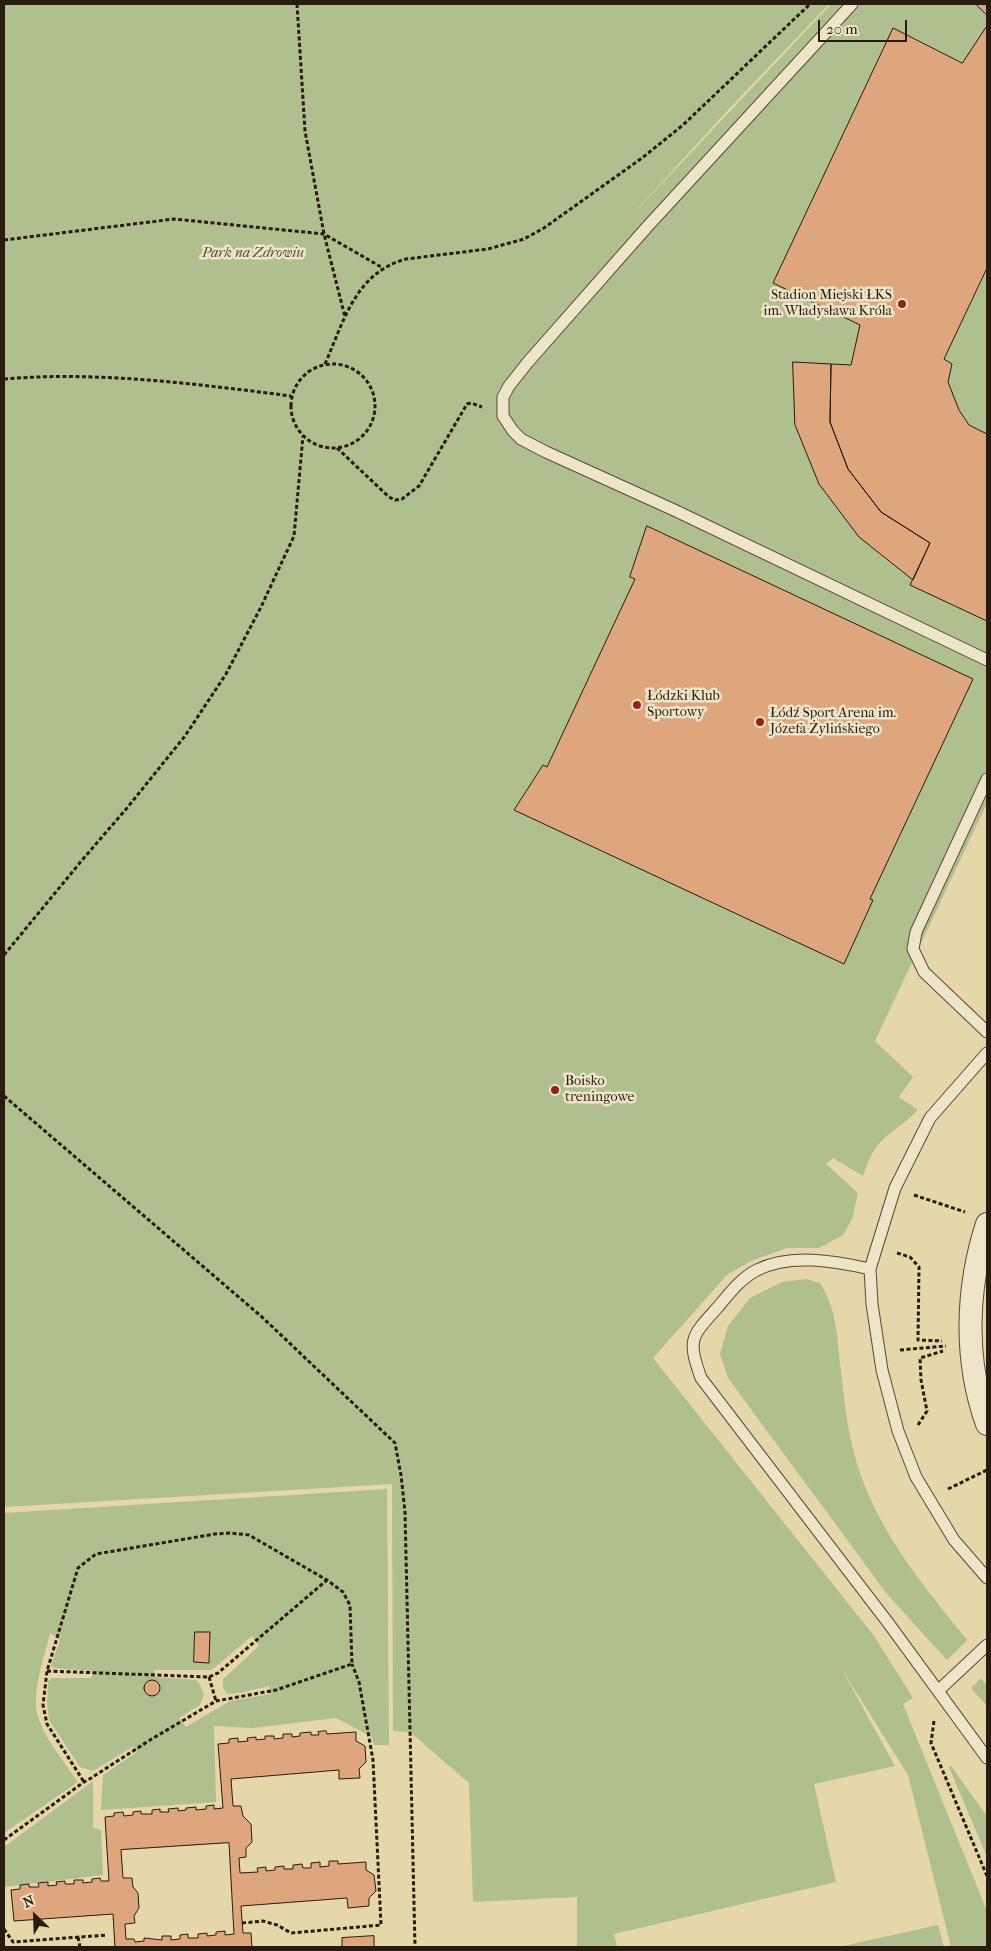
<!DOCTYPE html>
<html>
<head>
<meta charset="utf-8">
<style>
  body { margin:0 }
  #map { position:relative; width:991px; height:1951px; overflow:hidden; background:#e5d7aa; font-family:"IM FELL French Canon",serif }
  canvas { display:block }
  .frame { position:absolute; inset:0; border:5px solid #281b0f; pointer-events:none }
  .north { position:absolute; left:10px; top:1891px; width:50px; height:50px; -webkit-text-stroke:4px #eee5c8; paint-order:stroke; rotate:336deg; font-size:14px; font-weight:700; line-height:20px; text-align:center; color:#281b0f }
  .north::after { content:''; display:block; margin:auto; width:18px; height:22px; background:#281b0f; clip-path:polygon(50% 0,100% 100%,50% 72%,0 100%) }
  .scale { position:absolute; left:818px; top:20px; width:89px; height:22px; box-sizing:border-box; border:2px solid #281b0f; border-top:0; padding-left:6px; font-size:15px; line-height:18px; white-space:nowrap; color:#281b0f; -webkit-text-stroke:4px #eee5c8; paint-order:stroke }
</style>
</head>
<body>
<div id="map">
<canvas width="991" height="1951"></canvas>
<div class="frame"></div>
<div class="north">N</div>
<div class="scale">20 m</div>
</div>
<script>
const context = document.querySelector('canvas').getContext('2d');
context.lineJoin = 'round';
function paint(path, color) {
  context.fillStyle = color;
  context.fill(path, 'evenodd');
}
function strokePath(path, color, width, dash) {
  context.strokeStyle = color;
  context.lineWidth = width;
  context.lineCap = dash ? 'butt' : 'round';
  context.setLineDash(dash || []);
  context.stroke(path);
}
function label(font, color, halo, rows, align = 'center') {
  context.font = font + ' "IM FELL French Canon",serif';
  context.lineWidth = 5;
  context.setLineDash([]);
  context.textBaseline = 'middle';
  context.strokeStyle = halo;
  context.fillStyle = color;
  for (const [text, x, y, turn = 0] of rows) {
    context.save();
    context.translate(x, y);
    context.rotate((+turn || 0) * Math.PI / 180);
    context.textAlign = isNaN(turn) ? turn : align;
    if (halo) context.strokeText(text, 0, 0);
    context.fillText(text, 0, 0);
    context.restore();
  }
}
paint(new Path2D(`
  M4,4H829L729,109L620,228L831,4H987V803L875,1041L913,1077L899,1097L918,1110C905,1124 888,1132 876,1147C870,1156 866,1167 863,1176L833,1158L826,1164L858,1193L852,1219L843,1235L819,1248H787L751,1261L728,1274L653,1358L874,1636L913,1698L903,1704L987,1911V1947H951L908,1775L841,1668L895,1766L814,1784L836,1882L614,1934L617,1947H577V1897L473,1902L469,1783L410,1732L393,1731L392,1484L4,1507Z
  M806,1279L820,1283C838,1312 837,1339 841,1371C844,1398 847,1427 854,1453C873,1526 921,1583 967,1640L947,1660L887,1594L728,1378L720,1354L728,1326L750,1298L782,1282Z
  M387,1489L389,1745H374L372,1737L336,1718L253,1728L214,1726L216,1802L101,1810L103,1775L137,1752L134,1746L93,1771L80,1767L49,1720L47,1704L48,1681L52,1678H91L94,1671L54,1668L51,1665L60,1640L50,1633C45,1656 35,1680 36,1705C37,1730 64,1761 78,1782L4,1833V1513ZM252,1636L259,1646L223,1679V1688L227,1694L240,1693L269,1686L271,1694L230,1701L186,1727L179,1718L200,1705L204,1695L200,1685L196,1680L155,1677L154,1670H212Z
  M981,1678L987,1686L986,1705L971,1688Z
  M951,1766L987,1816V1857L949,1767Z
  M93,1781V1828L101,1830L103,1875L4,1887V1847Z
  M938,1925L944,1947H839Z`), '#afbf8d');
const building = new Path2D(`
  M976,4H987V15Z
  M987,26V268L944,359L952,364L948,382L959,410L969,425L987,434V621L910,585L930,543L881,512L848,469L830,422L831,364L851,365L860,325L773,283L893,28L962,63Z
  M793,362L831,364L830,422L848,469L881,512L930,543L913,580L859,537L819,484L795,425Z
  M647,526L973,679L870,899L873,900L844,964L514,810L543,765L547,767L635,579L630,577Z
  M195,1632H210L209,1663L194,1662Z
  M144 1688a8 8 0 1 1 16 0a8 8 0 1 1-16 0Z
  M326,1731L327,1734L356,1732V1741L365,1746L366,1762L359,1769L360,1778L339,1779V1770L231,1779L233,1806H241L243,1816L251,1824L252,1842L246,1848V1857L239,1858L240,1873L258,1872L257,1868L266,1867V1871L275,1870V1867L284,1866V1869H293V1865L302,1864L303,1868H311V1863L320,1862V1867L329,1866V1861H338V1864L366,1862V1870L374,1875L376,1891L369,1898V1906L348,1908L347,1898L241,1906L243,1933H251L252,1947H113H115L113,1914L14,1921L11,1890L20,1889V1885L29,1884V1887H39L38,1883L48,1882V1886L57,1885L56,1882L65,1881V1884H74V1880H83V1883L92,1882V1879L100,1878L101,1881H109L105,1817L114,1816V1813L123,1812L124,1816L133,1815V1812L141,1811V1814H152V1810L160,1809V1812H169L168,1809L178,1808V1811L186,1810V1808L196,1807V1810L206,1809V1806L214,1805V1809L223,1808L218,1744L229,1743V1739L238,1738V1742L248,1741L247,1738L256,1737V1740L265,1739V1736H274V1739L283,1738V1734H292V1737L300,1736V1733L311,1732V1735H319L318,1732ZM229,1843L234,1934L225,1935V1931L216,1932V1935L207,1936V1933L198,1934V1938H188V1934L180,1935V1939L171,1940V1936H162V1940L144,1938V1941L135,1942L134,1939H126L125,1924L135,1923L134,1916L139,1908L138,1893L133,1887L132,1878H123L121,1850Z
  M374,1936V1947H342V1938Z`);
paint(building, '#dea67d');
strokePath(building, '#281b0f', 1);
const lane = new Path2D(`
  M852,4L647,227L528,362L509,386L503,397V416L513,431L521,439L546,452L674,510L987,660
  M987,779L916,932L913,949L924,972L987,1032
  M987,1053L930,1118L895,1188L870,1269L872,1304L882,1370L898,1431L916,1477L954,1540L987,1578
  M870,1269C835,1261 790,1253 757,1270C741,1278 729,1294 718,1307C691,1337 687,1339 701,1378L889,1624L987,1758
  M938,1691L987,1645`);
const street = new Path2D(`
  M987,1224C966,1289 964,1360 987,1424`);
strokePath(lane, '#574a36', 13);
strokePath(street, '#574a36', 24);
strokePath(new Path2D(`
  M297,4L305,131L324,234L345,317
  M4,240L174,219L324,234L383,268
  M291 406a42 42 0 1 1 84 0a42 42 0 1 1-84 0Z
  M325,364C344,321 355,273 406,259L488,249L524,239L544,228L642,158L683,125L810,4
  M4,379C99,371 197,384 291,396
  M337,448L389,497L395,500L402,499L419,486L467,404L471,403L482,407
  M4,955L83,859L127,808L185,736L226,674L261,607L294,536L303,436
  M4,1096L262,1317L395,1443L401,1475L405,1512L415,1947
  M914,1195L965,1212
  M897,1253L910,1257L919,1267L918,1340L942,1341
  M900,1350L946,1346
  M918,1425L927,1411L921,1380L920,1358L943,1351
  M948,1489L987,1470
  M47,1671L209,1677L218,1673L327,1580
  M209,1677L216,1701
  M934,1721L931,1743L987,1876
  M4,1840L84,1782L88,1780L150,1740L216,1701L276,1690L352,1664L350,1605L343,1592L327,1580L249,1535L230,1533L215,1534L96,1554L78,1568L47,1671L43,1705L47,1724L84,1782
  M242,1923L263,1921L277,1925L291,1933L381,1925L373,1760L359,1682L352,1664
  M4,1929L13,1942L107,1935
  M78,1937L80,1947`), '#281b0f', 3, [4, 2.5]);
strokePath(lane, '#eee5c8', 11);
strokePath(street, '#eee5c8', 22);
for (const [x, y, r, color] of [
  [902,304,5,"#8f2418"],
  [637,705,5,"#8f2418"],
  [760,722,5,"#8f2418"],
  [555,1090,5,"#8f2418"]
]) {
  const dot = new Path2D();
  dot.arc(x, y, r, 0, 2 * Math.PI);
  context.fillStyle = color;
  context.fill(dot);
  strokePath(dot, '#eee5c8', 2);
}
label('italic 14px', '#504c35', '#eee5c8', [
  ["Park na Zdrowiu",253,254]
]);
label('14px', '#281b0f', '#eee5c8', [
  ["Stadion Miejski ŁKS",892,296,"right"],
  ["im. Władysława Króla",892,312,"right"],
  ["Łódzki Klub",647,697],
  ["Sportowy",647,713],
  ["Łódź Sport Arena im.",770,714],
  ["Józefa Żylińskiego",770,730],
  ["Boisko",565,1082],
  ["treningowe",565,1098]
], 'left');
</script>
</body>
</html>
